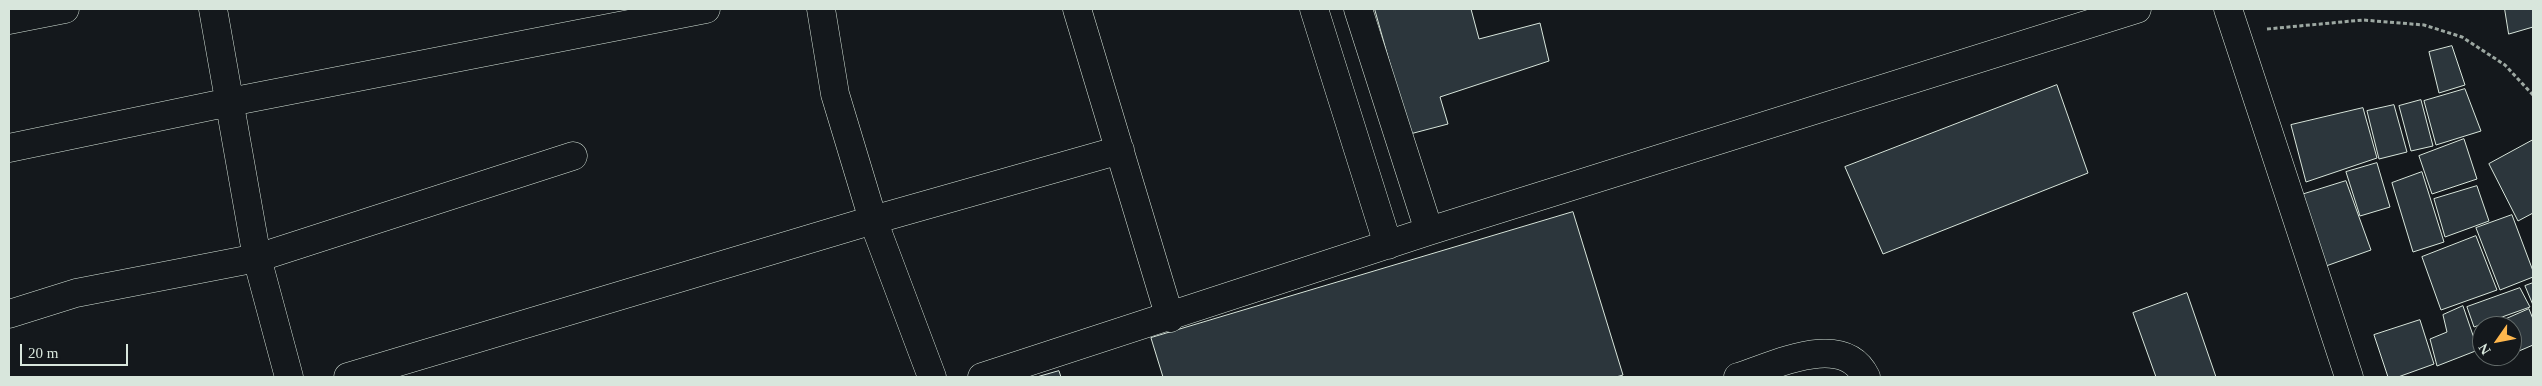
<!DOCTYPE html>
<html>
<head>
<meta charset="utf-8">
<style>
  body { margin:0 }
  #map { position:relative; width:2542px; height:386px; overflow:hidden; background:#14181c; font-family:"Times New Roman",serif }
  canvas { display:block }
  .frame { position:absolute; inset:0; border:10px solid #d8e6dc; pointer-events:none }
  .north { position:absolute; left:2472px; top:316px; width:50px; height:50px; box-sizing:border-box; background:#14181c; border:1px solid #626a69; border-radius:50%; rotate:237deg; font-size:14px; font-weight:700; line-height:20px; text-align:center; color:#d8e6dc }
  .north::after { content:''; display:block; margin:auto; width:18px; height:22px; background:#ffb74d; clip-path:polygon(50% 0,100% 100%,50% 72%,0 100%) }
  .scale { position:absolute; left:20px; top:344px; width:108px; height:22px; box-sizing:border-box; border:2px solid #d8e6dc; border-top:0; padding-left:6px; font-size:15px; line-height:18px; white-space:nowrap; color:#d8e6dc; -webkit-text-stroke:4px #14181c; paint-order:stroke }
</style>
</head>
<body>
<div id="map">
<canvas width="2542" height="386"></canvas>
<div class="frame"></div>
<div class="north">N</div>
<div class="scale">20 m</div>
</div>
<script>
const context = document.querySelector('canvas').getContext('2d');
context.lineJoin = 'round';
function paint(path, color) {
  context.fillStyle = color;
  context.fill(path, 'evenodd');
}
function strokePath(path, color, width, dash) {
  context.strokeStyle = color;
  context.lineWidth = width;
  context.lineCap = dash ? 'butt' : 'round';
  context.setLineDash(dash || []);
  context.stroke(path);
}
const building = new Path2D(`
  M1375,9H1471L1479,39L1540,23L1549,61L1440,97L1448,124L1410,134Z
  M2505,9H2533V27L2509,34Z
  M2452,46L2465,85L2439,93L2429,52Z
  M2057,85L2088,173L1883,254L1845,167Z
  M2465,89L2481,131L2436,145L2424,101Z
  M2421,100L2433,146L2411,151L2399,106Z
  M2394,105L2407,152L2379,159L2367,111Z
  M2363,108L2377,158L2306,182L2291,125Z
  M2464,139L2477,179L2432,194L2419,156Z
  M2533,140V213L2518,221L2489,164Z
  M2377,163L2390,207L2360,216L2346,172Z
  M2422,172L2444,242L2413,252L2392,183Z
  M2346,181L2371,250L2326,266L2301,195Z
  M2477,186L2489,221L2445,237L2434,199Z
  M1573,212L1623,375L1616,377H1163L1151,338Z
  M2512,215L2533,271V277L2500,290L2476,228Z
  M2476,236L2497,290L2441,310L2422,257Z
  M2533,283V305L2525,286Z
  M2520,288L2530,307L2474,327L2467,307Z
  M2187,293L2216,377H2156L2133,313Z
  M2463,306L2478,350L2437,366L2430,339L2447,332L2443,315Z
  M2529,309L2533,319V345L2512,354V326L2492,325Z
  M2420,320L2434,364L2398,377H2388L2374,335Z
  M1059,371L1061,377H1037Z`);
paint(building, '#2c363c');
strokePath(building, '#d8e6dc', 1);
const minor = new Path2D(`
  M213,9L257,258L289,377
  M821,9L835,94L873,220L932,377
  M1077,9L1170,318
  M1314,9L1388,245
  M1358,9L1429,231
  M2228,9L2349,377
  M9,20L65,9
  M9,148L230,102L706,9
  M9,314L76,293L257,258L573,156
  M348,377L873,220L1120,150
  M982,377L1429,231L2137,9
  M1738,377C1774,366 1843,330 1866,377`);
strokePath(minor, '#d8e6dc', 29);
strokePath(new Path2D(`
  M2267,29L2363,20L2424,25L2462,37L2505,65L2533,95`), '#9da8a2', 3, [4, 2.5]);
strokePath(minor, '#14181c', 28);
</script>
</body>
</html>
